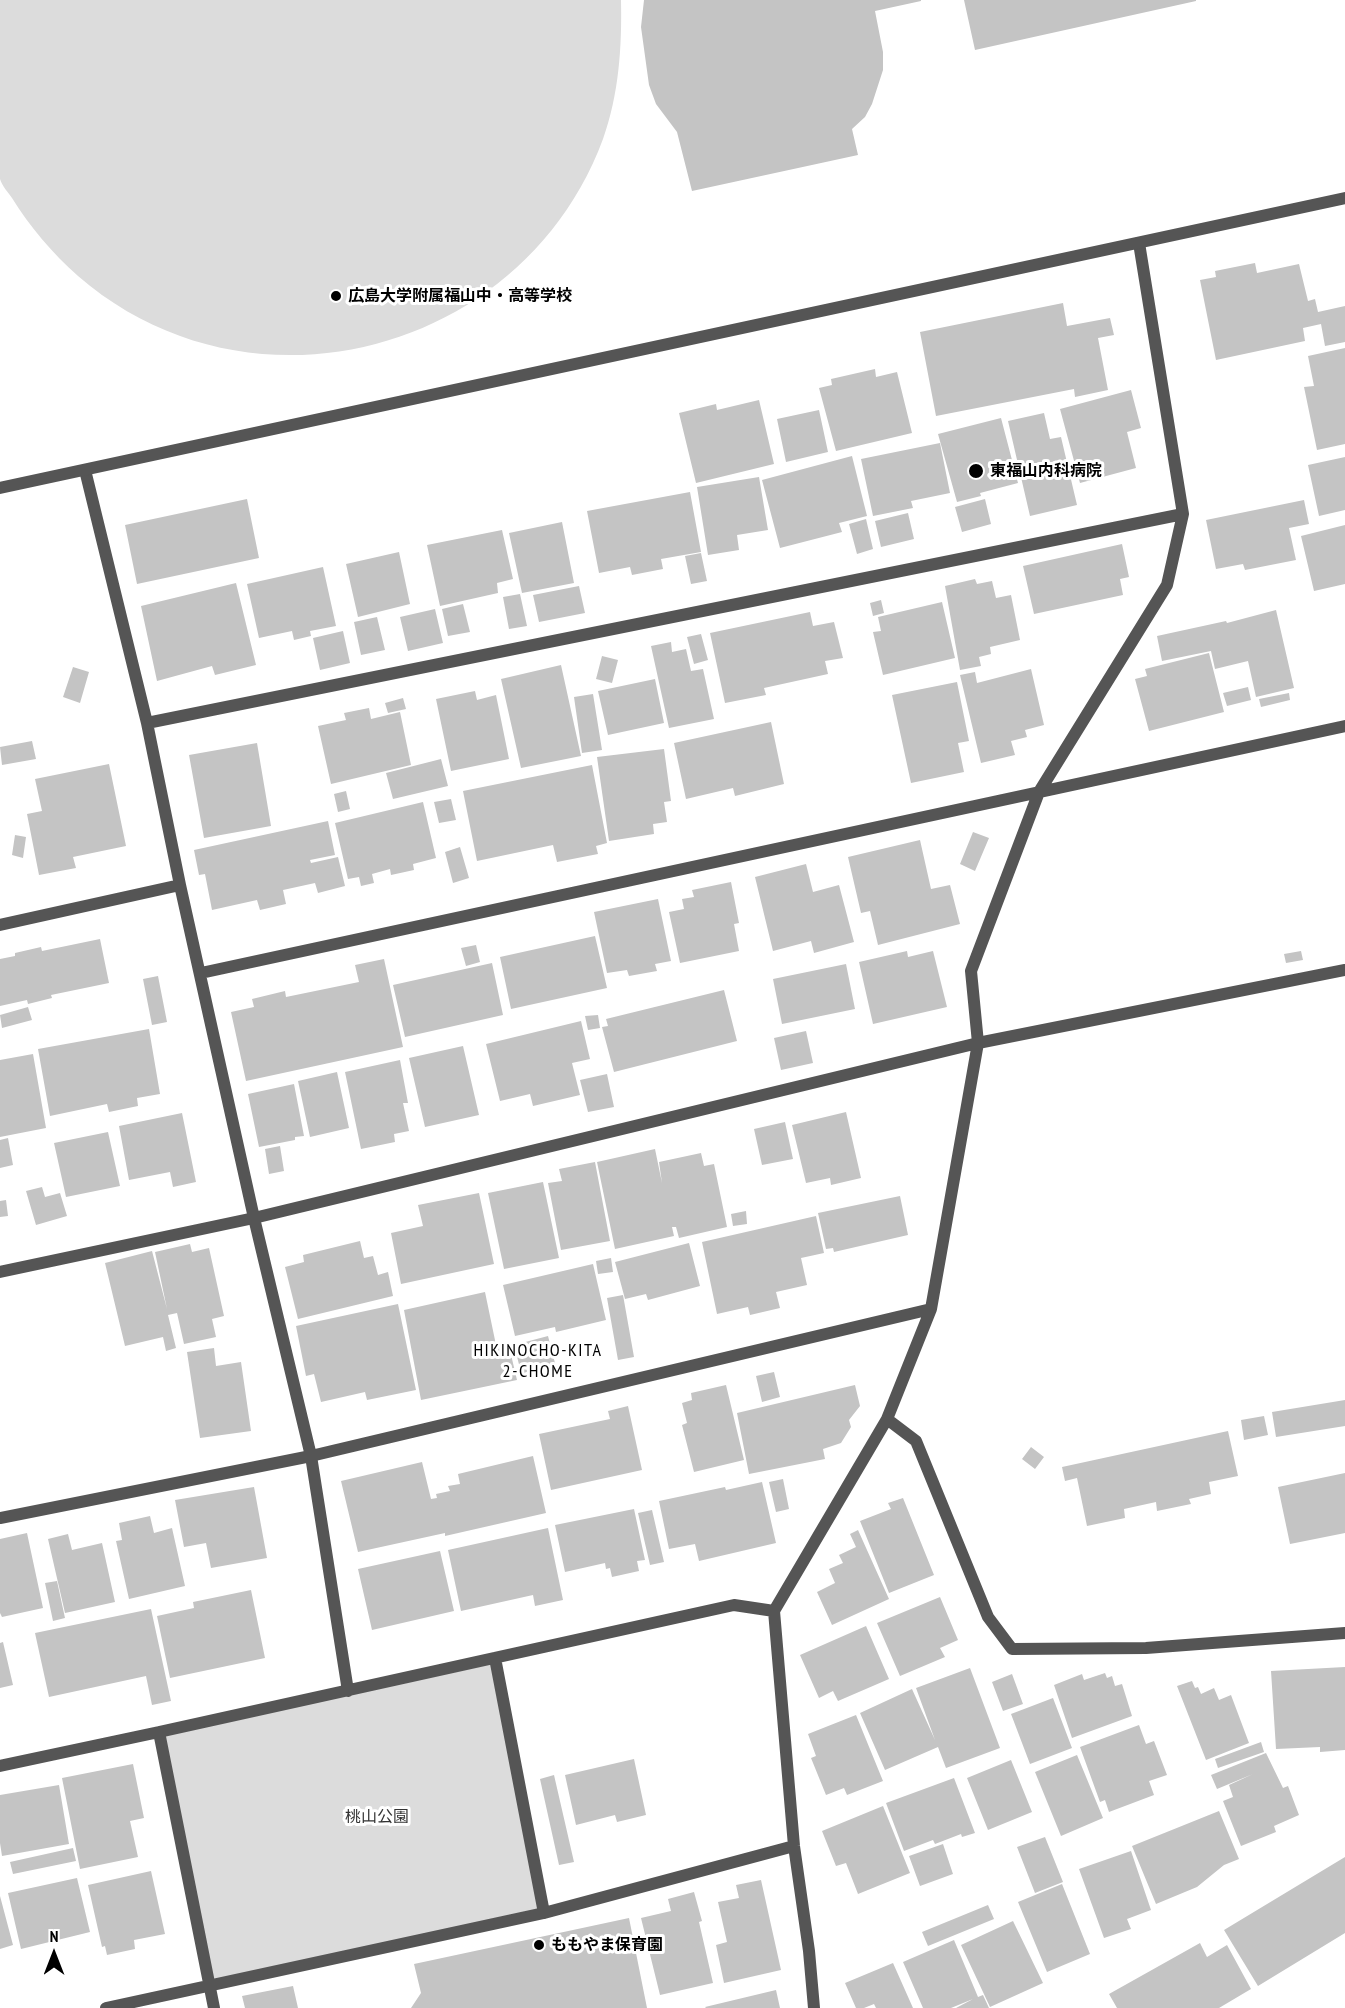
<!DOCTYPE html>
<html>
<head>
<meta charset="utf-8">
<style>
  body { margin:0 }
  #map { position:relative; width:1345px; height:2008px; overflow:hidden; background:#fff; font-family:"PT Sans Narrow",sans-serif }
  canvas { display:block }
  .north { position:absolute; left:24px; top:1924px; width:60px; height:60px; -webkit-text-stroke:4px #fff; paint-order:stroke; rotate:0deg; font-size:16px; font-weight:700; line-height:24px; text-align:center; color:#000 }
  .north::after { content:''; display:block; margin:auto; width:21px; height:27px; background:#000; clip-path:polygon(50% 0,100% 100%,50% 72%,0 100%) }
</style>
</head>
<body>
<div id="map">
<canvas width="1345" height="2008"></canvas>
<div class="north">N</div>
</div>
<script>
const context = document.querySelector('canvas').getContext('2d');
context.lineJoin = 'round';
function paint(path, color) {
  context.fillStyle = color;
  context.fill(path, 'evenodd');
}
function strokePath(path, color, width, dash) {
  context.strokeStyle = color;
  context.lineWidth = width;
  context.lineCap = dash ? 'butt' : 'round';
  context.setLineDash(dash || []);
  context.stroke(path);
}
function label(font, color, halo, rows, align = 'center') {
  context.font = font + ' "PT Sans Narrow","Noto Sans JP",sans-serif';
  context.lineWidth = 6;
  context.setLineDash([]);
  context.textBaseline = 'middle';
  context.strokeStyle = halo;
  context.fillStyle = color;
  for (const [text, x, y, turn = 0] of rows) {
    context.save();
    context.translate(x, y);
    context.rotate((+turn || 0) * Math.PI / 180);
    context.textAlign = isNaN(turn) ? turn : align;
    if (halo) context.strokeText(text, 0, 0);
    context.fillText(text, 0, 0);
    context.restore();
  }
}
paint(new Path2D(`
  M0,0H621C622,47 619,94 603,139C524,353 251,426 78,276C52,253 30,227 12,198C8,192 2,186 0,179C0,169 0,143 0,130C0,87 0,43 0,0Z
  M492,1664L538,1910L212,1980L165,1735Z`), '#dcdcdc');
paint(new Path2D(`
  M644,0H921V1L875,11L883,52V70L872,104L865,117L852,129L858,155L692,191L677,132L656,104L649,85L641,27Z
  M964,0H1196V1L975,50Z
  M1255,263L1257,273L1299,264L1308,301L1315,299L1318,312L1345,306V342L1325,346L1321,324L1303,328L1305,341L1216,360L1200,280L1216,277L1215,271Z
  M1063,303L1067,326L1110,318L1114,335L1098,338L1108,390L1075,397L1074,389L936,416L920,332Z
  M1345,348V444L1317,450L1304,387L1314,386L1308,356Z
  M875,369L876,377L897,372L912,433L836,451L819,388L832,385L831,379Z
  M1131,390L1141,428L1127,432L1136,468L1080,483L1060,409Z
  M759,400L774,464L696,483L679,413L716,404L717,410Z
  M819,410L828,452L786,462L777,419Z
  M1044,413L1050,439L1061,437L1077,505L1030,516L1008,421Z
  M1001,418L1018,483L980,493L981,496L957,502L938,434Z
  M940,443L950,493L911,501L913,508L873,516L861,459Z
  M852,456L867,516L839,523L842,532L780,548L762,480Z
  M1345,457V510L1319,516L1308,465Z
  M759,477L768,530L737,535L739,550L708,555L697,487Z
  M690,492L701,552L661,559L663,569L632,575L630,567L599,573L587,511Z
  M247,499L259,558L137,584L125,525Z
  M985,499L991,524L962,532L955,507Z
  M1304,500L1309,524L1289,528L1296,560L1245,570L1243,564L1216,569L1206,520Z
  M908,513L914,539L881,547L875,521Z
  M866,519L873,549L857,554L849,524Z
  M562,522L574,583L522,593L509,533Z
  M1345,525V584L1314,591L1301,536Z
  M502,530L513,579L497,583L498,593L440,606L427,545Z
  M1122,544L1129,577L1120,579L1123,595L1034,614L1023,566Z
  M399,552L410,604L358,617L346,564Z
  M701,553L707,581L691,584L685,556Z
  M323,567L336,626L310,631L311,636L294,640L292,631L259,638L247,584Z
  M975,579L977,584L992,581L996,598L1011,595L1020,640L990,647L991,654L979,657L981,666L960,670L945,586Z
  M236,583L256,665L215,675L212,666L157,681L141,606Z
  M579,586L585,613L539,622L533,595Z
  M520,594L527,626L509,629L503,597Z
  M881,600L884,613L873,616L870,603Z
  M942,602L955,658L883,675L873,632L881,631L878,617Z
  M463,604L470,632L448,636L442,609Z
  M435,609L443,643L408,651L400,617Z
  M1276,610L1294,688L1256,697L1248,661L1215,669L1211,651L1162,661L1157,636L1226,621L1227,623Z
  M810,612L813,626L834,622L843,658L825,661L828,674L764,688L766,695L725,703L710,633Z
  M377,617L385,650L361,655L354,622Z
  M343,631L350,663L320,670L313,638Z
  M701,634L708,660L694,664L687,637Z
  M671,642L672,652L686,649L691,671L703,669L714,719L669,728L651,646Z
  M1209,653L1224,712L1149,731L1135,679L1147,676L1145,669Z
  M602,656L618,660L612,683L596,679Z
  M561,665L581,756L521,768L501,679Z
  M73,667L89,672L80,703L63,697Z
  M1031,669L1044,725L1025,730L1027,737L1011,741L1015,755L981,763L960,675L975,672L977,683Z
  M655,679L664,723L608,735L598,691Z
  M957,682L969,741L958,743L964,772L911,783L892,695Z
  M1248,687L1251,700L1227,706L1223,693Z
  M475,691L477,700L496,695L509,759L451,771L436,699Z
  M1289,693L1290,700L1261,707L1259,699Z
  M593,694L602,750L582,753L574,697Z
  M403,698L406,709L388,713L385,703Z
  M369,708L371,719L400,712L411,765L331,784L318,726L346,720L344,713Z
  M771,722L784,784L735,796L733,788L686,799L674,743Z
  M32,741L36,759L2,765L0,747Z
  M257,743L271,826L204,838L189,755Z
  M664,749L671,801L664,802L667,822L653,824L654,834L609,841L597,757Z
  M441,759L448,786L393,799L386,773Z
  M109,764L126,846L73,857L76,868L39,875L27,814L42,811L35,779Z
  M592,765L607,843L596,846L598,854L557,862L553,845L477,861L463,791Z
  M346,791L350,809L338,812L334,794Z
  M451,799L456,820L439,823L434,802Z
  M423,802L436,858L413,864L414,870L391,875L390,869L372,874L374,883L361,886L359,877L348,879L335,823Z
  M328,821L335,855L310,860L311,863L338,857L345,886L318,893L315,883L283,890L286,904L260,910L257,900L212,910L205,874L199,875L194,850Z
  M973,832L989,838L975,871L960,864Z
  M15,835L26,837L23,858L12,855Z
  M920,840L931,889L950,885L960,924L878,945L870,911L861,913L848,857Z
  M460,847L469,878L453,883L445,852Z
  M806,864L813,892L839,885L854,942L814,953L811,941L773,951L755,877Z
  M731,882L739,923L734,924L739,951L680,963L669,912L684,909L682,899L694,897L692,890Z
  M658,899L671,961L655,964L657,971L629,976L627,970L607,973L594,912Z
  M595,936L607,988L511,1009L500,957Z
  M100,939L109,983L51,995L52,998L28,1004L27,1000L0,1006V959L15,956V953L41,947L42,951Z
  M476,945L480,962L466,966L461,948Z
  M907,951L908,957L933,951L947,1007L873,1024L859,962Z
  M1301,951L1303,960L1286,963L1284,954Z
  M384,959L403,1047L246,1081L231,1012L254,1007L252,999L285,991L286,997L359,982L355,965Z
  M492,963L503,1015L405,1037L393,985Z
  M846,964L855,1009L782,1024L773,979Z
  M158,976L167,1022L152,1025L143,979Z
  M724,990L737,1041L614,1072L602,1027L608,1026L606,1019Z
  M28,1007L32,1020L2,1028L0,1015Z
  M598,1015L600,1028L588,1030L585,1016Z
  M581,1021L590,1059L572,1063L580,1095L533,1106L530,1094L500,1101L486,1044Z
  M149,1029L160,1094L137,1098L138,1106L109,1112L107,1104L50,1116L38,1049Z
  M806,1031L813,1063L781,1070L774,1038Z
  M463,1046L479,1115L425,1127L409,1058Z
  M33,1054L46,1128L0,1137V1060Z
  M400,1060L408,1103H403L409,1131L394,1134L395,1142L361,1149L345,1072Z
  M337,1072L349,1128L310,1137L298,1081Z
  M607,1074L614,1107L588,1112L580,1080Z
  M294,1084L304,1136L295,1137V1140L259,1147L248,1094Z
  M846,1112L861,1178L831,1185L830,1178L806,1183L792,1125Z
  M182,1113L196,1182L173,1187L170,1172L129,1180L119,1126Z
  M785,1122L793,1159L762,1165L754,1129Z
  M108,1132L120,1186L66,1197L54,1143Z
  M8,1138L13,1165L0,1168V1140Z
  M280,1146L284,1171L269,1174L265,1149Z
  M655,1149L662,1183L659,1162L701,1153L704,1166L714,1164L727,1227L679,1238L676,1227H672L674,1236L615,1249L597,1162Z
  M595,1162L610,1241L561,1250L548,1183L562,1181L559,1169Z
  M543,1182L559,1258L504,1269L488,1193Z
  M42,1187L45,1197L60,1193L67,1216L36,1225L26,1191Z
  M479,1193L494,1264L401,1284L391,1233L423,1226L418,1205Z
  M900,1196L908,1235L834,1252L833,1248L826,1249L818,1213Z
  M6,1200L8,1216L0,1217V1201Z
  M746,1211L747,1224L733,1226L731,1214Z
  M816,1216L824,1253L801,1258L807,1285L776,1292L780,1308L750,1315L748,1307L717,1314L702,1242Z
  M360,1241L364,1258L373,1256L378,1275L388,1272L393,1296L298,1319L285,1267L304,1262L303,1255Z
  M689,1243L700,1286L648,1300L646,1294L625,1299L615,1262Z
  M190,1244L192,1252L209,1248L224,1316L212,1319L216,1337L184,1344L177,1313L168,1315L176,1348L166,1351L163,1337L125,1346L105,1263L152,1251L167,1309L155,1252Z
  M611,1258L613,1272L598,1274L596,1261Z
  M593,1264L606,1320L556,1332L555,1327L515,1336L503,1285Z
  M485,1292L496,1345L508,1342L517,1380L421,1400L404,1310Z
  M623,1295L634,1357L618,1360L607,1298Z
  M398,1304L416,1390L367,1400L365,1392L321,1402L314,1374L306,1376L296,1326Z
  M548,1336L556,1367L522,1376L514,1345Z
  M214,1348L216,1366L241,1362L251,1431L200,1438L187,1352Z
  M774,1372L780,1397L762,1402L756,1376Z
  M726,1385L744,1460L694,1472L682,1425L687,1423L682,1403L692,1400L691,1393Z
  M855,1385L860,1406L849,1420L851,1427L841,1443L823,1449L825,1459L749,1474L737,1413Z
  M1345,1400V1426L1276,1437L1272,1412Z
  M628,1406L642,1470L551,1490L539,1434L610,1419L608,1411Z
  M1264,1416L1268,1435L1244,1440L1241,1420Z
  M1228,1431L1238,1476L1209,1482L1211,1494L1189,1499L1191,1504L1157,1511L1156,1502L1124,1509L1125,1518L1087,1526L1077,1478L1065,1481L1062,1467Z
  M1031,1447L1044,1457L1035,1469L1022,1459Z
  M533,1456L546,1513L445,1536V1533L358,1552L341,1481L422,1462L431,1499L437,1498L436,1494L450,1491L448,1486L460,1484L458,1474Z
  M1345,1473V1533L1290,1544L1278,1487Z
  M783,1479L789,1509L776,1512L769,1482Z
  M762,1482L776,1543L699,1561L695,1544L669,1549L659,1501L725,1487L726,1490Z
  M254,1487L267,1558L211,1568L206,1543L184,1547L175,1500Z
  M903,1498L934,1575L889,1593L860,1521L891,1509L888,1503Z
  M634,1509L645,1560L637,1561L639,1571L612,1577L610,1568L606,1569L605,1563L565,1572L555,1525Z
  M652,1510L664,1562L650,1565L638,1513Z
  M150,1516L154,1533L172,1528L185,1586L129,1599L116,1541L122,1540L119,1523Z
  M548,1528L563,1600L535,1606L533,1595L461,1611L448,1550Z
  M858,1530L889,1599L832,1625L817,1592L835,1583L829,1569L843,1563L839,1555L856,1547L850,1534Z
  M27,1533L43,1608L2,1617L0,1613V1539Z
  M68,1534L72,1550L102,1543L115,1602L65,1613L48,1539Z
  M440,1551L454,1611L372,1630L358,1569Z
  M57,1581L65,1618L53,1621L45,1583Z
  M251,1590L265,1658L170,1678L157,1616L194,1608L193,1602Z
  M940,1597L958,1640L940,1648L945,1657L900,1676L877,1623Z
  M151,1609L171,1701L152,1705L146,1676L49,1697L35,1633Z
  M866,1626L889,1679L838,1701L833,1691L819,1698L800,1655Z
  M3,1642L13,1685L0,1688V1643Z
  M1345,1667V1750L1320,1752V1747L1276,1749L1271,1671Z
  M970,1668L1000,1748L946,1768L938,1747L885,1770L860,1713L912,1689L935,1740L916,1688Z
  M1105,1673L1107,1678L1112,1676L1115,1686L1122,1684L1132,1716L1072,1738L1054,1685L1082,1674L1084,1680Z
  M1012,1674L1023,1704L1003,1711L992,1682Z
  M1192,1681L1195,1688L1198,1687L1201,1694L1214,1688L1219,1700L1231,1695L1249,1743L1206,1760L1177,1686Z
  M1053,1698L1072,1748L1030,1764L1011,1714Z
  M856,1715L883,1781L847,1795L844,1788L826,1795L811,1758L816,1756L808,1734Z
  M1139,1725L1146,1744L1154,1741L1167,1775L1149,1781L1154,1795L1109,1812L1105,1800L1100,1802L1080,1747Z
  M1261,1742L1264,1752L1218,1768L1215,1759Z
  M1266,1753L1283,1788L1288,1786L1299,1815L1274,1826L1276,1832L1241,1846L1223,1801L1233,1797L1229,1785L1253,1774L1217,1789L1211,1775Z
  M1077,1755L1103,1818L1061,1836L1035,1772Z
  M634,1759L646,1815L617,1822L615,1815L576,1825L565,1775Z
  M1011,1760L1032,1812L988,1830L967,1778Z
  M133,1764L144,1818L130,1821L138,1857L80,1869L62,1778Z
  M554,1775L574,1862L559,1865L540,1779Z
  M954,1778L975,1833L962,1837L961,1834L935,1844L933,1840L904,1851L886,1803Z
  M59,1785L69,1844L2,1856L0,1843V1795Z
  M883,1806L910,1873L858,1894L846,1863L836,1866L822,1831Z
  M1219,1811L1239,1859L1224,1865L1197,1887L1156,1904L1132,1846Z
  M1045,1837L1063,1882L1035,1893L1017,1847Z
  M943,1844L953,1874L920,1886L909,1856Z
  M73,1848L76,1861L13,1874L10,1862Z
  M1131,1851L1151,1910L1127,1919L1131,1929L1104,1938L1079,1869Z
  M1345,1857V1933L1258,1986L1224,1930Z
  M151,1871L165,1934L134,1940L135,1949L107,1955L105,1946L102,1947L88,1885Z
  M77,1878L90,1932L21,1949L8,1893Z
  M761,1880L781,1970L724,1983L716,1945L727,1942L718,1902L739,1898L736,1885Z
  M1062,1884L1090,1954L1047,1972L1018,1902Z
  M694,1892L702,1921L699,1922L713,1983L660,1995L641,1918L671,1911L668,1899Z
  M0,1896L13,1945L0,1949Z
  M988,1905L994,1919L928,1946L922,1932Z
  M629,1918L647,2008H411L421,1993L414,1964Z
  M1013,1921L1043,1983L990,2007L961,1945Z
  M954,1940L978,1997L983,1995L989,2008H956L973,1999L951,2008H923L903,1962Z
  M1200,1943L1207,1957L1227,1945L1251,1989L1219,2008H1117L1109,1994Z
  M893,1963L913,2008H876L874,2004L864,2008H856L845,1983Z
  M293,1986L298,2008H245L242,1996Z
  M776,1990L780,2008H706L705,2007Z`), '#c4c4c4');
strokePath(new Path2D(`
  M85,470L147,723L180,885L254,1218L311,1456L348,1691
  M147,723L1183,514
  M0,925L180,885
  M201,973L1345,726
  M0,1272L254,1218L978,1043L1345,970
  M887,1419L916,1441L988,1617L1012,1649L1146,1648L1345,1633
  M0,1518L311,1456L931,1309
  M774,1611L887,1419L931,1309L978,1043L971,971L1039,792L1167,585L1183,514L1139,243
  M495,1658L544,1913
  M0,1766L159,1732
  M106,2008L544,1913L794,1846
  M214,2008L159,1732L734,1605L774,1611L794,1846L809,1951L814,2008`), '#555', 12);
strokePath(new Path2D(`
  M0,488L1345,198`), '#555', 12);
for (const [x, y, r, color] of [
  [336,296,6,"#000"],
  [976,471,8,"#000"],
  [539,1945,6,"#000"]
]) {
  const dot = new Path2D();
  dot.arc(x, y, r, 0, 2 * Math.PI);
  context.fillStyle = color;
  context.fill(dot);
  strokePath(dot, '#fff', 2);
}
label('bold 16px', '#000', '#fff', [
  ["広島大学附属福山中・高等学校",348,296],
  ["東福山内科病院",990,471],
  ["ももやま保育園",551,1945]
], 'left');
label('16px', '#333', '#fff', [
  ["桃山公園",377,1817]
]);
context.letterSpacing = '1.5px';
label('18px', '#000', '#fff', [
  ["HIKINOCHO-KITA",538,1351],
  ["2-CHOME",538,1372]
]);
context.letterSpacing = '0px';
</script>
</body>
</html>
